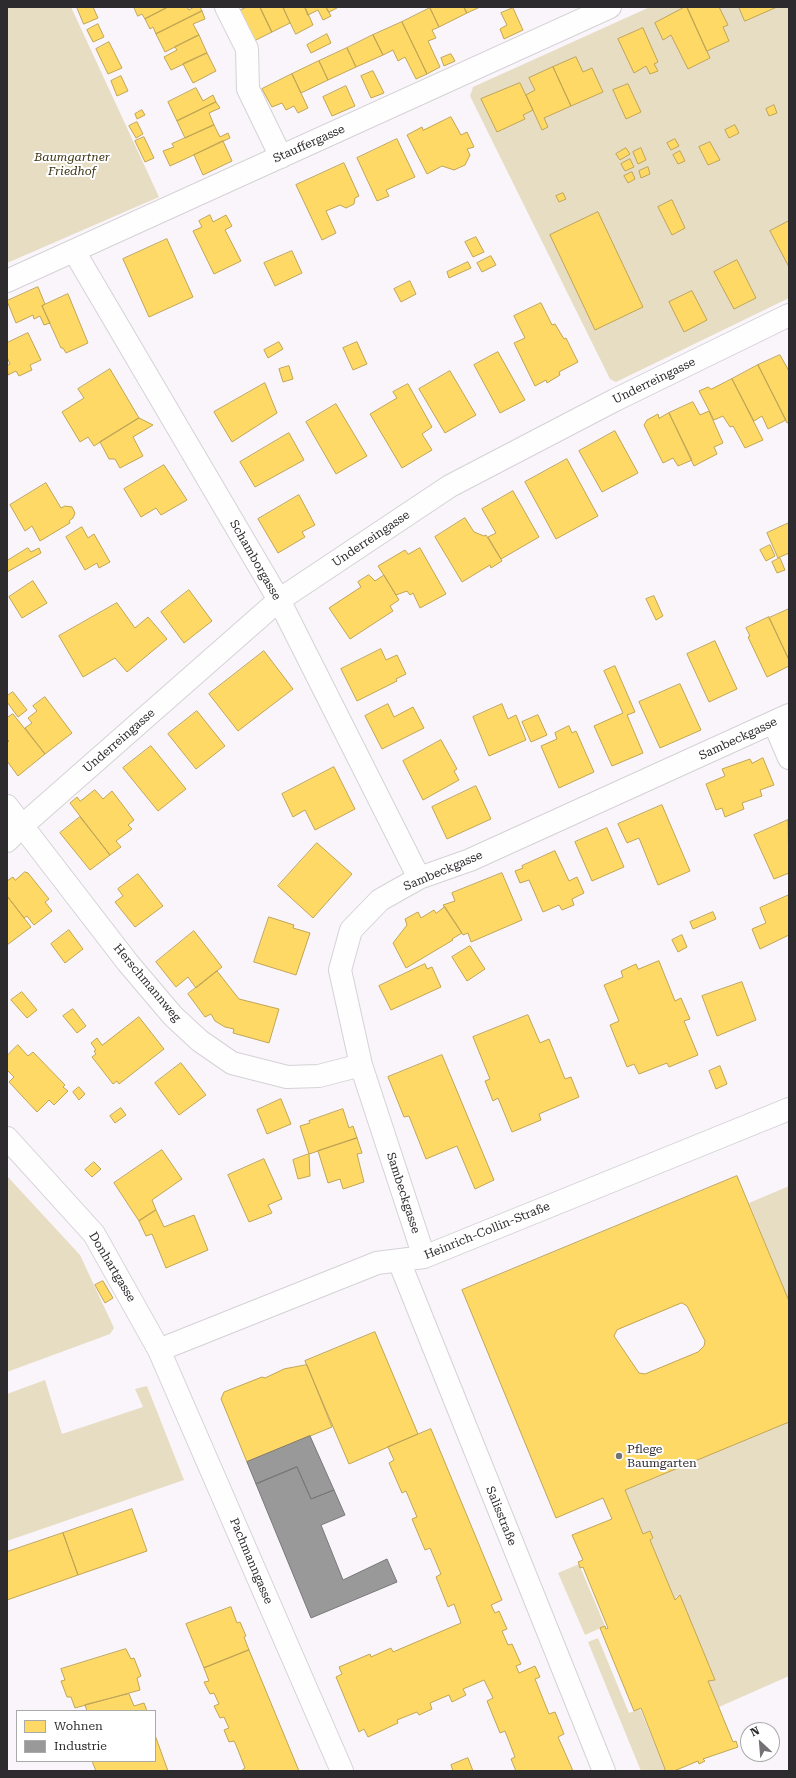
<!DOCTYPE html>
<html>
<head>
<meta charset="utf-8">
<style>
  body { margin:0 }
  #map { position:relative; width:796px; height:1778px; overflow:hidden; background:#f9f5fa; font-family:"Roboto Serif",serif }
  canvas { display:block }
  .frame { position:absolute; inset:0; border:8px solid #2e2b2e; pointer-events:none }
  .legend { position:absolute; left:16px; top:1710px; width:140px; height:52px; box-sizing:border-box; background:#fff; border:1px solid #abaaab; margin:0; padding:5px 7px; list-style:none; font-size:12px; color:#2e2b2e }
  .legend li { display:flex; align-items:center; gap:8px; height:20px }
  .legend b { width:20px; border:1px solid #abaaab }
  .north { position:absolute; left:740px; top:1722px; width:40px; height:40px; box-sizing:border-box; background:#fff; border:1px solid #abaaab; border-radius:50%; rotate:334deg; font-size:11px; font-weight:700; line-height:16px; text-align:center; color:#2e2b2e }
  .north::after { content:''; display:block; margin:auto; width:14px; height:18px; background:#757275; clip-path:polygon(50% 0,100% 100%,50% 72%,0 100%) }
</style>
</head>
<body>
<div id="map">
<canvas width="796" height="1778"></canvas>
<div class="frame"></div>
<ul class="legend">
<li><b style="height:11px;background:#ffd966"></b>Wohnen</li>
<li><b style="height:11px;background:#999"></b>Industrie</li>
</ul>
<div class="north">N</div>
</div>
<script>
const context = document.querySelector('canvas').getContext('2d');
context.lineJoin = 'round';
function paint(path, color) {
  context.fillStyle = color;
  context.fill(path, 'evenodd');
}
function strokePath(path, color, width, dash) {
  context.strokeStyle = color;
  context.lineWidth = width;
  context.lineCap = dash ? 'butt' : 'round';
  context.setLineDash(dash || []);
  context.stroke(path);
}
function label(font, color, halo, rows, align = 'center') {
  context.font = font + ' "Roboto Serif",serif';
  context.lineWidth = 4;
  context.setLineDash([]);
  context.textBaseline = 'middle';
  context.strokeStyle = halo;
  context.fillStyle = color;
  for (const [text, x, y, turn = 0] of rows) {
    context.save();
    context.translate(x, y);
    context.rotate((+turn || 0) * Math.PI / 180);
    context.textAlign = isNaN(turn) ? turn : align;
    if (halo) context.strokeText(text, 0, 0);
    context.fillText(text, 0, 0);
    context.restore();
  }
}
paint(new Path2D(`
  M7,7H71L159,197L7,263Z
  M650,7H789V298L616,382L610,379L470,96L473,87Z
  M7,1176L80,1255L114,1328L110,1334L7,1372Z
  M789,1186V1301L749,1203Z
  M45,1380L62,1434L143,1407L135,1389L147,1386L184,1480L7,1541V1394Z
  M789,1422V1676L719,1707L708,1681L715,1680L680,1596L676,1597L677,1600H675L650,1540L653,1538L650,1531L643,1534L625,1490Z
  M579,1564L605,1626L585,1635L558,1573Z
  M598,1638L629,1713L640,1709L665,1769L663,1771H641L588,1642Z`), '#e7ddc3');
const homes = new Path2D(`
  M77,7H93L98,18L84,24Z
  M134,7H168L145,19L142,14L138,16Z
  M168,7H187L189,10L194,7H200L202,11L156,34L153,27L150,29L145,19Z
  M247,7H260L272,32L254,41L239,11Z
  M260,7H283L290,23L272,32Z
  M283,7H305L313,25L296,34Z
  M305,7H326L331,16L323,20L318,10L308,15Z
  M326,7H336L337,8L329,12Z
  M432,7H464L467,13L439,27L430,8Z
  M464,7H480L467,13Z
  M685,7H687L710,58L688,69L671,35L663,40L655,23Z
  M687,7H719L728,25L723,27L729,41L707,51Z
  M739,7H777L745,21Z
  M430,8L439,27L432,30L436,38L428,41L440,67L427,74L402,22Z
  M513,8L523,30L504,39L500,29L507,25L501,13Z
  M202,11L205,19L193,24L199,35L165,52L156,34Z
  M402,22L427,74L416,79L405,57L398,61L393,50L383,55L373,35Z
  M98,24L104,37L93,42L87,30Z
  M643,28L658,62L654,64L658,71L650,74L646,66L634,73L618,39Z
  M327,34L331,43L311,53L307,45Z
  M199,35L207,53L171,70L164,57L177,50L175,47Z
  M373,35L383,55L356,67L347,48Z
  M109,42L122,68L108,74L96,49Z
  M347,48L356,67L328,80L319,61Z
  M207,53L216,71L193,83L183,64Z
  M451,54L455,61L444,66L441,58Z
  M576,57L583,72L592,68L603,92L571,106L553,67Z
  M319,61L328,80L301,93L292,74Z
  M553,67L571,106L544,118L548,127L542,130L526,95L535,90L529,78Z
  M373,71L384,93L371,98L361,76Z
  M292,74L308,108L298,113L294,106L286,110L282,103L272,107L262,89Z
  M121,76L128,91L117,96L111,81Z
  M520,83L533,110L523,115L525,119L497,132L481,99Z
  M628,84L641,112L626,119L613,90Z
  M346,86L355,106L332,116L323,97Z
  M196,88L203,101L213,95L216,102L177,121L168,102Z
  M216,102L220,108L209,113L214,125L185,138L177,121Z
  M774,105L777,113L769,116L766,109Z
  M142,110L145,115L137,119L135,114Z
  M451,117L461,135L467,132L474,147L467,149L470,155L465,165L454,170L442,166L427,174L407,135L422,127L423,130Z
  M137,122L143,134L136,138L129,126Z
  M214,125L220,137L228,133L230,138L170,166L163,151L174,147L172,144Z
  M735,125L739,133L729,138L725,130Z
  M144,137L154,158L145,162L135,141Z
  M397,139L415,177L386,190L389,196L377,201L357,158Z
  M675,139L679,146L671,150L667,143Z
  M223,141L232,161L203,175L194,155Z
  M710,142L720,160L708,165L699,147Z
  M626,148L630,154L620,160L616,154Z
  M641,148L646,160L638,164L633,152Z
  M680,151L685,161L678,164L673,155Z
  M630,159L634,167L625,171L621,164Z
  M344,163L359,196L355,198L354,204L346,208L340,205L326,211L336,233L322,240L296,185Z
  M648,167L650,174L641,178L639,171Z
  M632,172L635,179L628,183L624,176Z
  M563,193L566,199L559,202L556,196Z
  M672,200L685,228L672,235L658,207Z
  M598,212L643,307L595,330L550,235Z
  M210,215L213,222L226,215L232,226L225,230L241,261L214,274L193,231L202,227L199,221Z
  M789,221V267L770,231Z
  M476,237L484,252L473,257L465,242Z
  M167,239L193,297L149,317L123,259Z
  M292,251L302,273L275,286L264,263Z
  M491,256L496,265L482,272L477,263Z
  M737,260L756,298L734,309L714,272Z
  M468,262L471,268L449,278L447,272Z
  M410,281L416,294L401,302L394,289Z
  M38,287L45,304L42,306L50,323L44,325L40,316L34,319L33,315L16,323L7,301Z
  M692,291L707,320L684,332L669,302Z
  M68,294L88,343L66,353L63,348H61L42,306Z
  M541,303L552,325L555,324L564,339L566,338L578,362L559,372L560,375L547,383L546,380L535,386L514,343L525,338L514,316Z
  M28,333L41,360L30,365L32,370L19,376L16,371L8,375L7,366L10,364L7,357V343Z
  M279,342L283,349L268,358L264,350Z
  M357,342L367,364L353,370L343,348Z
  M498,352L525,400L500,413L474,365Z
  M780,355L789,371V422L787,423L758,365Z
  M758,365L786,420L768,429L762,416L754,421L732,379Z
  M289,366L293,379L283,382L279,369Z
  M110,369L139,418L94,446L88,437L80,442L62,412L84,398L78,389Z
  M450,371L476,415L445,433L419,389Z
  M732,379L763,440L745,448L733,426L730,427L723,416L714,420L699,391L708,387L711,389Z
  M265,383L277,413L232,442L214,412Z
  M408,384L432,427L422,434L432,450L402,468L370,414L397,398L393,392Z
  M693,402L700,415L709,411L723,443L714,447L717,454L694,466L669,413Z
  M336,404L367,456L336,474L306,422Z
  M669,413L692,460L678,466L673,458L663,463L644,425L647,420L658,414L659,418Z
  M139,418L153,425L133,437L143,456L120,468L115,459H109L100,442Z
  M615,431L638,473L602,492L579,451Z
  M289,433L304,460L255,487L240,462Z
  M567,459L598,516L556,539L525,482Z
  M164,465L187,500L161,515L156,508L141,517L124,489Z
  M46,483L61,508L65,506L72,507L75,513L73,518L69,521L70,523L40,541L32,526L25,531L10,505Z
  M513,491L539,537L501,559L488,537L496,533L482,509Z
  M299,495L315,525L302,532L305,537L278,553L258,519Z
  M465,518L474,532L484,536L486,535L502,561L491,568L490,565L462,582L435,537Z
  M789,523V553L778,558L767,533Z
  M82,527L88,538L94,534L110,562L99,568L97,563L85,570L66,537Z
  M770,545L775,556L766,561L760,550Z
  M28,548L31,552L39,548L41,553L7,572V561Z
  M420,548L446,594L420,608L413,593L410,595L407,591L396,595L378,566L405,550L408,554Z
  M780,558L785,570L777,573L772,562Z
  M369,575L375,581L384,575L399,600L390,606L393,611L350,639L329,608L361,587L358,582Z
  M33,581L47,603L22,618L9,597Z
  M189,590L212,621L184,643L161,612Z
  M654,596L663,616L656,620L646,599Z
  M117,603L135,628L148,617L167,639L127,672L115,658L83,677L59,636Z
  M789,609V660L769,618Z
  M769,617L789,660V666L767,677L748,637L750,636L746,628Z
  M715,641L737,689L709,702L687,654Z
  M381,649L386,660L397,655L406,674L396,679L397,681L357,701L341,669Z
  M264,651L293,689L238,731L209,694Z
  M615,666L635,712L627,715L643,753L612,766L594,726L623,713L604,671Z
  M680,684L701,730L660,748L639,702Z
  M13,692L27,710L18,717L7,702V696Z
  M45,697L72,733L45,754L25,728L32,723L28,718L37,711L33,706Z
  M388,704L394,717L413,707L424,728L382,749L365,716Z
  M502,704L508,719L516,715L526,740L489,756L473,717Z
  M197,711L225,746L196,769L168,734Z
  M13,714L45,754L18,776L7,761V743L9,741L7,739V718Z
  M538,715L547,735L531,742L522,722Z
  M569,726L572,733L576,731L594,772L559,788L541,746L557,739L555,733Z
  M441,740L457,769L454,771L459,780L423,800L403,761Z
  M151,746L186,789L158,811L123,768Z
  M763,758L774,785L760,790L762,796L742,803L744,809L725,817L722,808L716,810L706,784L725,776L722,769L750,759L752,763Z
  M334,767L355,809L315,830L305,810L293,817L282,794Z
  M476,786L491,819L447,839L432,807Z
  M95,790L103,799L112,791L134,820L128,825L132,829L116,841L121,847L110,855L70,803L77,797L80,801Z
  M662,805L690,871L658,885L639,838L627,843L618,824Z
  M80,817L110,855L90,870L60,833Z
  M788,820L789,873L774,879L754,835Z
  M607,828L624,867L592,881L575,842Z
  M317,843L352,874L313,918L278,886Z
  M555,851L569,881L577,877L584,893L572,899L574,905L562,910L559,905L543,912L529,880L520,883L515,871L523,868L522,866Z
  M25,872L28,873L49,899L45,902L52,911L34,925L27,916L24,918L7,896V881L13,877L15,880Z
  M502,873L522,920L471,942L468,933L463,935L443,905L455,901L452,893Z
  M138,874L163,906L135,927L115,902L123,896L118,889Z
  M789,895V935L760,949L752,929L766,923L760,908Z
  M7,896L31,927L7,945Z
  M445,907L462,933L452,939L453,940L406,968L393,943L407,925L405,919L418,912L421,918L434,910L436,913Z
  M713,912L716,919L693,929L690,922Z
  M269,917L294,925L293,928L310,933L296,975L254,962Z
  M69,930L83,949L65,963L51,944Z
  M194,931L222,967L196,988L188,977L176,987L156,962Z
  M682,935L687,947L678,952L672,940Z
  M470,946L485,969L467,981L452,957Z
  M659,961L675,1001L681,998L690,1019L684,1021L698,1055L669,1067L667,1063L639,1074L634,1064L627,1067L610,1025L619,1021L604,985L623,977L621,971L636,964L638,969Z
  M425,964L427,969L432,967L441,987L391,1010L379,986Z
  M217,971L239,999L279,1009L269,1043L233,1033L234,1029L225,1027L215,1021L211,1014L205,1017L188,994Z
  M742,982L756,1020L717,1036L702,996Z
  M22,992L37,1010L27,1018L11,1000Z
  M73,1009L86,1026L77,1033L63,1016Z
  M528,1015L540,1043L549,1039L565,1079L571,1077L579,1097L539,1114L541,1120L512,1132L498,1098L493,1101L485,1081L490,1079L473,1037Z
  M139,1017L164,1049L119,1084L117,1081L113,1084L92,1057L96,1054L94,1051L96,1050L91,1043L97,1038L102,1045Z
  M18,1045L28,1056L33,1052L65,1085L63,1087L68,1091L54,1105L49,1100L37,1112L9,1082L14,1077L7,1070V1056Z
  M442,1055L494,1180L475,1189L457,1146L426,1159L409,1116L404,1117L388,1077Z
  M181,1063L206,1095L179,1115L155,1083Z
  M720,1066L727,1084L716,1089L709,1071Z
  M79,1087L85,1094L79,1100L73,1092Z
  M281,1099L291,1124L267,1134L257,1110Z
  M121,1108L126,1115L115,1123L110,1116Z
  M343,1109L349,1128L353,1126L357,1138L309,1154L300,1126L310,1123L309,1121Z
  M357,1138L362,1153L357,1154L364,1182L343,1189L340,1179L328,1183L318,1151Z
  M162,1150L182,1179L152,1200L156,1210L139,1221L114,1183Z
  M309,1154L310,1176L298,1179L293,1160Z
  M264,1159L282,1199L268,1205L272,1213L249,1222L228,1175Z
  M94,1162L101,1169L92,1177L85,1170Z
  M737,1176L789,1301V1422L625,1490L643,1534L650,1531L653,1538L650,1540L675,1600L680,1595L715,1680L708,1681L733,1742L736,1741L738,1747L703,1759L705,1761L699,1764L698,1761L674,1771H663L665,1769L641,1708L634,1711L600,1628L605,1626L606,1629L608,1628L583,1567L580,1568L579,1564L578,1562L583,1560L572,1535L612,1519L603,1498L556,1518L462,1290ZM682,1303L687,1306L705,1341L704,1346L698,1352L645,1374L639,1373L614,1336L617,1330Z
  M156,1210L164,1227L194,1215L208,1250L166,1268L152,1234L146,1236L139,1221Z
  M103,1281L113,1298L105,1303L95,1285Z
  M375,1332L418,1434L349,1464L305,1361Z
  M307,1365L332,1427L247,1462L221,1399L224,1392L262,1377L265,1378L284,1369Z
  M431,1429L502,1600L491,1605L495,1613L499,1611L507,1629L502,1631L508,1645L512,1644L521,1664L516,1666L519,1673L535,1666L540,1677L535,1679L549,1714L555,1712L564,1734L558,1737L573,1771H516L511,1759L515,1757L505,1731L500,1733L487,1701L493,1698L484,1680L463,1689L466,1695L452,1702L449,1695L430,1703L432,1709L419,1715L417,1712L397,1720L398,1723L368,1737L364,1729L359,1732L336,1677L342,1674L339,1667L370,1654L371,1657L391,1648L393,1652L461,1623L454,1604L448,1607L436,1577L441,1574L430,1548L425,1550L412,1519L417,1517L406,1491L402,1493L389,1463L394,1460L388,1447Z
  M132,1509L147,1551L78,1575L63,1533Z
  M63,1533L78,1575L7,1600V1552Z
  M231,1607L237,1623L240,1622L246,1636L244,1637L249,1650L204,1668L186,1624Z
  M126,1649L131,1659L134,1658L141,1676L137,1678L140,1690L75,1708L71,1697H67L61,1681L65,1680L61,1669Z
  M249,1650L299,1771H241L245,1768L236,1745L234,1741L229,1742L224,1730L229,1728L224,1717L220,1718L214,1706L219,1704L214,1693L210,1694L204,1682L209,1681L204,1668Z
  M129,1694L134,1706L144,1703L147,1711H87L85,1705Z
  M155,1735L168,1771H96L92,1761H155Z
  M468,1758L473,1771H453L451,1765Z`);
paint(homes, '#ffd966');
strokePath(homes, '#c0a555', 1);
const industry = new Path2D(`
  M310,1436L334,1490L311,1499L297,1467L256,1484L247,1462Z
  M297,1467L311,1499L334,1490L345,1515L321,1525L343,1580L387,1559L397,1582L311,1618L256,1484Z`);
paint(industry, '#999');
strokePath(industry, '#797879', 1);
const minor = new Path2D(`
  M226,7L247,49L248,89L281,157
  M74,251L279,600L419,878
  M7,281L610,7
  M774,723L789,758
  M7,806L128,963L173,1016L200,1041L232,1063L287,1077L319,1076L361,1065
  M7,841L22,826L279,600L450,486L615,400L789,315
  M7,1138L94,1234L159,1350L342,1771
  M424,1257L361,1065L340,970L351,930L380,900L419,878L470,860L789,715
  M399,1261L604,1771
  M159,1350L377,1263L424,1257L789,1109`);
strokePath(minor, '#d5d2d6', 24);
strokePath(minor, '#fefefe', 22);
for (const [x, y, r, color] of [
  [619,1456,4,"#757275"]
]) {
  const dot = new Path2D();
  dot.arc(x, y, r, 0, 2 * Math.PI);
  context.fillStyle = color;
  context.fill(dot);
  strokePath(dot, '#fff', 1.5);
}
label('12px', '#2e2b2e', '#fff', [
  ["Stauffergasse",309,144,-24],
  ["Underreingasse",654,381,-26],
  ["Underreingasse",371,539,-34],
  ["Schamborgasse",255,560,60],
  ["Sambeckgasse",738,739,-25],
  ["Underreingasse",119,741,-41],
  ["Sambeckgasse",443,871,-23],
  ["Herschmannweg",147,983,50],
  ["Sambeckgasse",403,1193,72],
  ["Heinrich-Collin-Straße",487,1231,-22],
  ["Donhartgasse",112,1267,59],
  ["Salisstraße",501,1516,68],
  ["Pachmanngasse",251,1561,67]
]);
label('italic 12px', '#3e3515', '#fff', [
  ["Baumgartner",72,157],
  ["Friedhof",72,171]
]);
label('12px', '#2e2b2e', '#fff', [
  ["Pflege",627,1449],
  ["Baumgarten",627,1463]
], 'left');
</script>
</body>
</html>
